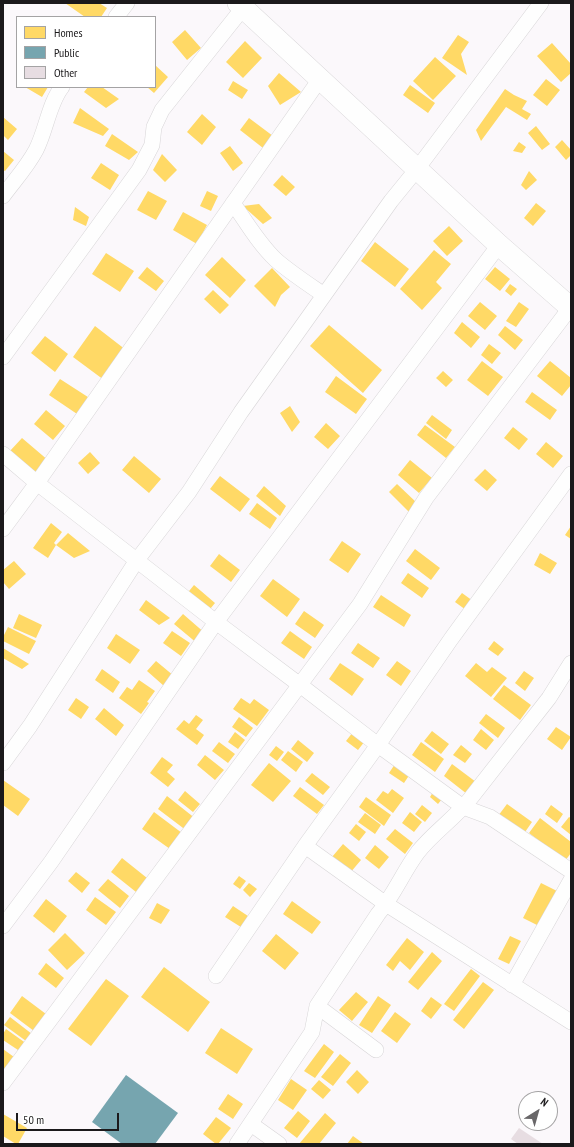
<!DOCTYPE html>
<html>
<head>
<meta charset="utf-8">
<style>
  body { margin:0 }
  #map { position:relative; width:574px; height:1147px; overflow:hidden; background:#fbf8fb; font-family:"PT Sans Narrow",sans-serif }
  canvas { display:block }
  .frame { position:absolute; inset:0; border:4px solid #1b191b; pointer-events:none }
  .legend { position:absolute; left:16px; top:16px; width:140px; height:72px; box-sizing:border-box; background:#fff; border:1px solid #a4a3a4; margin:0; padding:5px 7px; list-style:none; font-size:12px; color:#1b191b }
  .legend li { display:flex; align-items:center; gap:8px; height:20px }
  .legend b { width:20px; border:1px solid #a4a3a4 }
  .north { position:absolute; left:518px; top:1091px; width:40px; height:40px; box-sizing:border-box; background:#fff; border:1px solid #a4a3a4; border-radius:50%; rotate:37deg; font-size:11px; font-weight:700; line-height:16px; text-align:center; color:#1b191b }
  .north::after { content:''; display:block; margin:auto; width:14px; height:18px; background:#696769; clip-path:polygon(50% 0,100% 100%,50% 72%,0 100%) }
  .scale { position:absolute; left:16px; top:1113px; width:103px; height:18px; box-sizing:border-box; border:2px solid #1b191b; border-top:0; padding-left:5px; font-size:12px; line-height:14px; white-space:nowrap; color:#1b191b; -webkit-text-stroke:3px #fff; paint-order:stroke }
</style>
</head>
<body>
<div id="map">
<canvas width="574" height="1147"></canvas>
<div class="frame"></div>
<ul class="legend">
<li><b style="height:11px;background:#ffd966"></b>Homes</li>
<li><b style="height:11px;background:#76a5af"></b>Public</li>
<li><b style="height:11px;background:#e7dde2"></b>Other</li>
</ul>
<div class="north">N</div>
<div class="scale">50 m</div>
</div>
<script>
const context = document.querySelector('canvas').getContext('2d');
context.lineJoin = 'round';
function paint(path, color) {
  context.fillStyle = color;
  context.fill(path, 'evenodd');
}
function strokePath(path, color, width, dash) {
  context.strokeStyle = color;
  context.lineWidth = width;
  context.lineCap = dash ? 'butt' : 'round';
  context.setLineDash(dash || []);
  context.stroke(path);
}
paint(new Path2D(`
  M65,3H99L107,8L101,17H85Z
  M185,30L201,48L187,60L172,42Z
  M458,35L469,42L461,54L467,75L442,58Z
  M245,41L262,58L243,78L226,62Z
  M552,43L571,64V73L561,82L537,56Z
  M435,57L456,76L433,100L413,81Z
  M155,65L168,77L154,93L147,87H155Z
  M279,73L301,92L280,105L268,86Z
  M546,79L560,90L547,106L533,95Z
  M233,81L248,90L242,99L228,90Z
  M410,85L435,103L428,113L403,95Z
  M25,87H48L42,97Z
  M88,87H102L119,99L106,108L84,92Z
  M505,89L514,95L527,101L522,109L531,114L527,120L506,107L481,141L476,130Z
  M80,108L109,129L103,136L73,123Z
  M202,114L216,127L202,145L187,132Z
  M3,117L17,129L8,140L3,135Z
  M249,118L273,136L263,148L240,130Z
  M536,126L550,144L542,150L528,133Z
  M112,134L138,152L129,160L105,146Z
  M562,140L571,150V155L566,160L555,147Z
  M519,142L526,147L522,153L513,151Z
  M230,146L243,163L233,171L220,153Z
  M3,151L14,160L5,171L3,170Z
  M162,154L177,170L165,182L153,170Z
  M101,163L119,175L110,190L91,178Z
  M529,171L537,180L526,190L521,185Z
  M282,175L295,187L286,196L273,185Z
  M148,191L167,201L156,220L137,210Z
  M207,191L218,196L211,211L200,206Z
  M536,203L546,211L533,226L524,218Z
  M259,204L272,218L263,224L243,206Z
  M75,207L89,217L86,226L73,220Z
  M183,212L207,225L197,244L173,230Z
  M449,226L463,241L447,256L433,241Z
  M375,242L409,269L395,287L361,261Z
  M434,250L451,264L436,282L442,288L422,310L400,289Z
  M106,253L134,271L120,292L92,274Z
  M222,257L246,280L230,298L205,275Z
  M147,267L164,281L156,291L138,278Z
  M495,267L510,279L500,291L485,279Z
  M272,268L290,287L281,295L275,307L254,286Z
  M510,284L517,289L511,296L505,291Z
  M213,290L229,305L220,314L204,299Z
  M480,302L497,316L485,330L468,316Z
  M519,302L529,309L516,327L506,321Z
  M462,322L480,337L471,348L454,333Z
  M329,325L382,370L363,393L310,346Z
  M95,326L126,350L104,380L73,357Z
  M505,326L523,340L515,350L498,335Z
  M45,336L68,354L55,372L31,353Z
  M489,344L501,353L492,364L481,355Z
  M482,361L503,377L488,396L467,380Z
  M550,361L571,378V385L562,396L537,376Z
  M443,371L453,380L446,387L436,378Z
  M336,376L367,399L356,414L325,392Z
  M60,379L91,399L80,416L49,395Z
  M532,392L557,410L550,420L525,402Z
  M290,406L300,422L292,432L280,413Z
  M46,410L65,426L53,440L34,424Z
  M432,415L452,430L446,439L426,423Z
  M326,423L340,436L328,449L314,437Z
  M425,425L455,447L446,458L417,435Z
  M513,427L528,439L519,450L504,438Z
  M22,438L49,461L36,476L9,452Z
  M546,442L563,456L553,468L536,454Z
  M90,452L100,463L88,474L78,463Z
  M134,456L161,479L149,493L122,470Z
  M410,460L432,478L419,493L398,475Z
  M485,469L497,480L487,491L474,480Z
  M220,476L250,499L240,512L210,489Z
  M397,484L417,503L409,512L389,492Z
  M264,486L286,506L280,516L256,496Z
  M257,503L277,518L270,529L249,514Z
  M51,523L62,532L54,543L56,545L48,558L33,548Z
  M571,526V539L565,535Z
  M68,533L90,551L74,558L56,545Z
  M342,541L361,554L348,573L329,560Z
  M415,549L440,568L431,580L406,561Z
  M540,553L557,563L550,574L534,565Z
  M219,554L240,570L231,582L210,566Z
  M14,561L26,574L9,589L3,582V570Z
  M408,573L429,588L422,598L401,583Z
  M273,579L300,599L287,617L260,596Z
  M194,585L215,603L206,614L185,596Z
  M462,593L473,601L466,610L455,602Z
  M381,595L411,615L404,627L373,607Z
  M146,600L170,618L159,625L139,610Z
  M304,611L324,625L315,638L295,624Z
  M19,614L42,625L36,638L13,628Z
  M183,614L206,634L198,644L174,624Z
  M8,627L36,641L29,654L3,641V637Z
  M172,631L190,643L181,656L163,643Z
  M290,631L312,647L304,659L281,643Z
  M116,634L140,650L130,664L107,648Z
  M494,641L504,649L498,656L488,649Z
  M358,643L380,658L373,668L351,653Z
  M3,648L29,664L22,669L3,658Z
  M156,661L174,676L164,686L147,671Z
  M397,661L411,671L401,686L386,675Z
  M340,663L364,679L352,696L329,679Z
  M476,663L487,672L492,667L507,678L491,697L465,676Z
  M102,669L120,682L113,693L95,680Z
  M524,671L534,678L525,691L515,683Z
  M139,680L155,691L147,702L149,703L141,714L119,698L127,687L132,690Z
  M504,685L531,705L520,720L493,699Z
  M76,698L89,707L81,719L68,710Z
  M241,698L250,704L254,699L269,710L257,726L233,709Z
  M104,708L124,725L116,736L95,719Z
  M486,714L505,728L498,738L479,723Z
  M196,715L203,720L196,729L204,735L197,745L176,729L184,720L189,724Z
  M239,717L253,728L246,737L232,727Z
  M556,727L571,737L562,750L547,739Z
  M481,729L494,740L486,750L473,740Z
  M432,731L449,744L441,754L424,741Z
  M235,732L245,740L238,749L228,742Z
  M353,732L365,741L358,750L346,741Z
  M298,740L314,753L307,762L291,749Z
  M219,742L235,754L228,763L212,751Z
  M421,742L444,759L435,772L412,755Z
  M461,745L472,754L465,763L453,755Z
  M276,746L284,752L277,761L269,755Z
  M288,751L303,762L296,772L281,760Z
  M205,755L224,770L215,780L197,765Z
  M162,757L173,765L167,772L175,779L168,787L150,773Z
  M269,763L291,781L273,802L251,785Z
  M395,764L410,774L404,783L389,773Z
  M452,764L476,782L467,794L444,776Z
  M312,773L330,787L323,795L305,781Z
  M3,780L30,799L18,816L3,805Z
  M300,787L324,805L317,814L293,796Z
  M392,789L404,798L393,813L376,800L383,791L388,794Z
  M185,791L200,804L193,812L178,800Z
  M433,792L442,799L438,804L430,797Z
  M167,796L196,819L187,831L158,809Z
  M366,797L391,815L384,826L359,807Z
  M507,804L532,822L523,835L498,816Z
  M422,805L432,813L425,822L415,814Z
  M551,805L563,814L557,823L545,814Z
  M154,812L182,833L170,849L142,829Z
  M410,812L422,822L414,832L402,823Z
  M365,813L381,825L375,834L358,822Z
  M569,817L571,818V835L561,827Z
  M540,818L571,842V853L565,861L529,833Z
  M356,824L366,832L359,841L349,833Z
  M395,829L413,843L405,854L386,839Z
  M343,844L361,860L350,873L332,857Z
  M375,845L389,857L379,869L365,858Z
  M122,858L147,878L136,892L111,872Z
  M76,872L90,883L82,893L68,881Z
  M239,876L246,881L240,889L233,884Z
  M108,879L129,896L120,908L98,890Z
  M249,883L257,889L250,897L243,890Z
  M541,883L557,891L539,926L523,918Z
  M95,897L116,912L106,925L86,910Z
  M46,899L67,916L54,933L33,916Z
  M292,901L321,922L312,934L283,914Z
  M157,903L170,910L161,924L149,918Z
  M233,906L251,918L244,929L225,917Z
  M65,933L85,953L67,970L48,950Z
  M276,934L299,953L285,970L262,951Z
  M510,936L521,941L509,964L498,959Z
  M407,938L424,952L410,970L400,961L393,971L386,965Z
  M432,952L442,961L418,990L408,982Z
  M46,963L64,978L56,988L38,974Z
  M164,967L210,1002L188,1032L141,997Z
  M471,969L480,976L454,1011L444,1004Z
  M106,979L129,996L91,1046L68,1029Z
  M483,982L494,990L464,1029L453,1020Z
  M356,992L368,1002L352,1021L339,1010Z
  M22,996L46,1014L34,1031L10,1013Z
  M378,996L391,1005L372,1033L359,1025Z
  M431,997L442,1005L431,1019L421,1011Z
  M395,1012L411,1024L397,1043L381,1031Z
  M10,1017L32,1034L26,1041L4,1025Z
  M221,1028L253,1049L237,1074L205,1053Z
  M6,1029L27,1044L21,1052L3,1040V1034Z
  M324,1044L334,1052L315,1078L304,1071Z
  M3,1049L14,1057L5,1069L3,1067Z
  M340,1054L351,1063L333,1086L321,1077Z
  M357,1070L369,1082L358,1094L346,1082Z
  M291,1079L307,1090L293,1110L278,1100Z
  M319,1080L331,1090L323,1099L311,1089Z
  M228,1094L243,1104L233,1119L218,1109Z
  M298,1111L310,1121L297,1138L284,1128Z
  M325,1113L336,1123L319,1144H299Z
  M3,1114L27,1128L18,1144H16L3,1136Z
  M216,1117L231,1128L218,1144H216L203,1134Z
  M353,1136L364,1144H347Z`), '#ffd966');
paint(new Path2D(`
  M126,1075L178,1113L155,1144H122L92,1122Z`), '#76a5af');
paint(new Path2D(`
  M519,1128L543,1144H518L511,1139Z`), '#e7dde2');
const street = new Path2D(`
  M116,17L127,3
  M3,196C14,181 27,167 36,150C46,131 49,103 62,87
  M233,203C246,222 259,244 276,260C291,273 308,284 324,295
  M3,357L139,170L152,145L154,127L162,110L243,8
  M3,454L37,483L216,622L300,685L378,745L463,807L490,817L571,871
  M3,529L37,483L320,79
  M3,763L30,726L137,560L189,492L241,412L391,201L417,169L541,3
  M305,846L386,904L571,1022
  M3,926L51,862L216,622L499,245
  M216,976L305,846L378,745L451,639L571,474
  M512,985L571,880
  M317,1006L376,1050
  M3,1083L360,604L426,498L570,308
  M251,1124L279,1144
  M237,1144L312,1032L317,1006L378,914C394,895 403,872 418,852C433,833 454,819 470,799L549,698L571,663`);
const secondary = new Path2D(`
  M238,3L499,245L564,302L571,309`);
strokePath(street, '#d7d5d7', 16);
strokePath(secondary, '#d7d5d7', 22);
strokePath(street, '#fefefe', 15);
strokePath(secondary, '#fefefe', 21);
</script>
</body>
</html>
